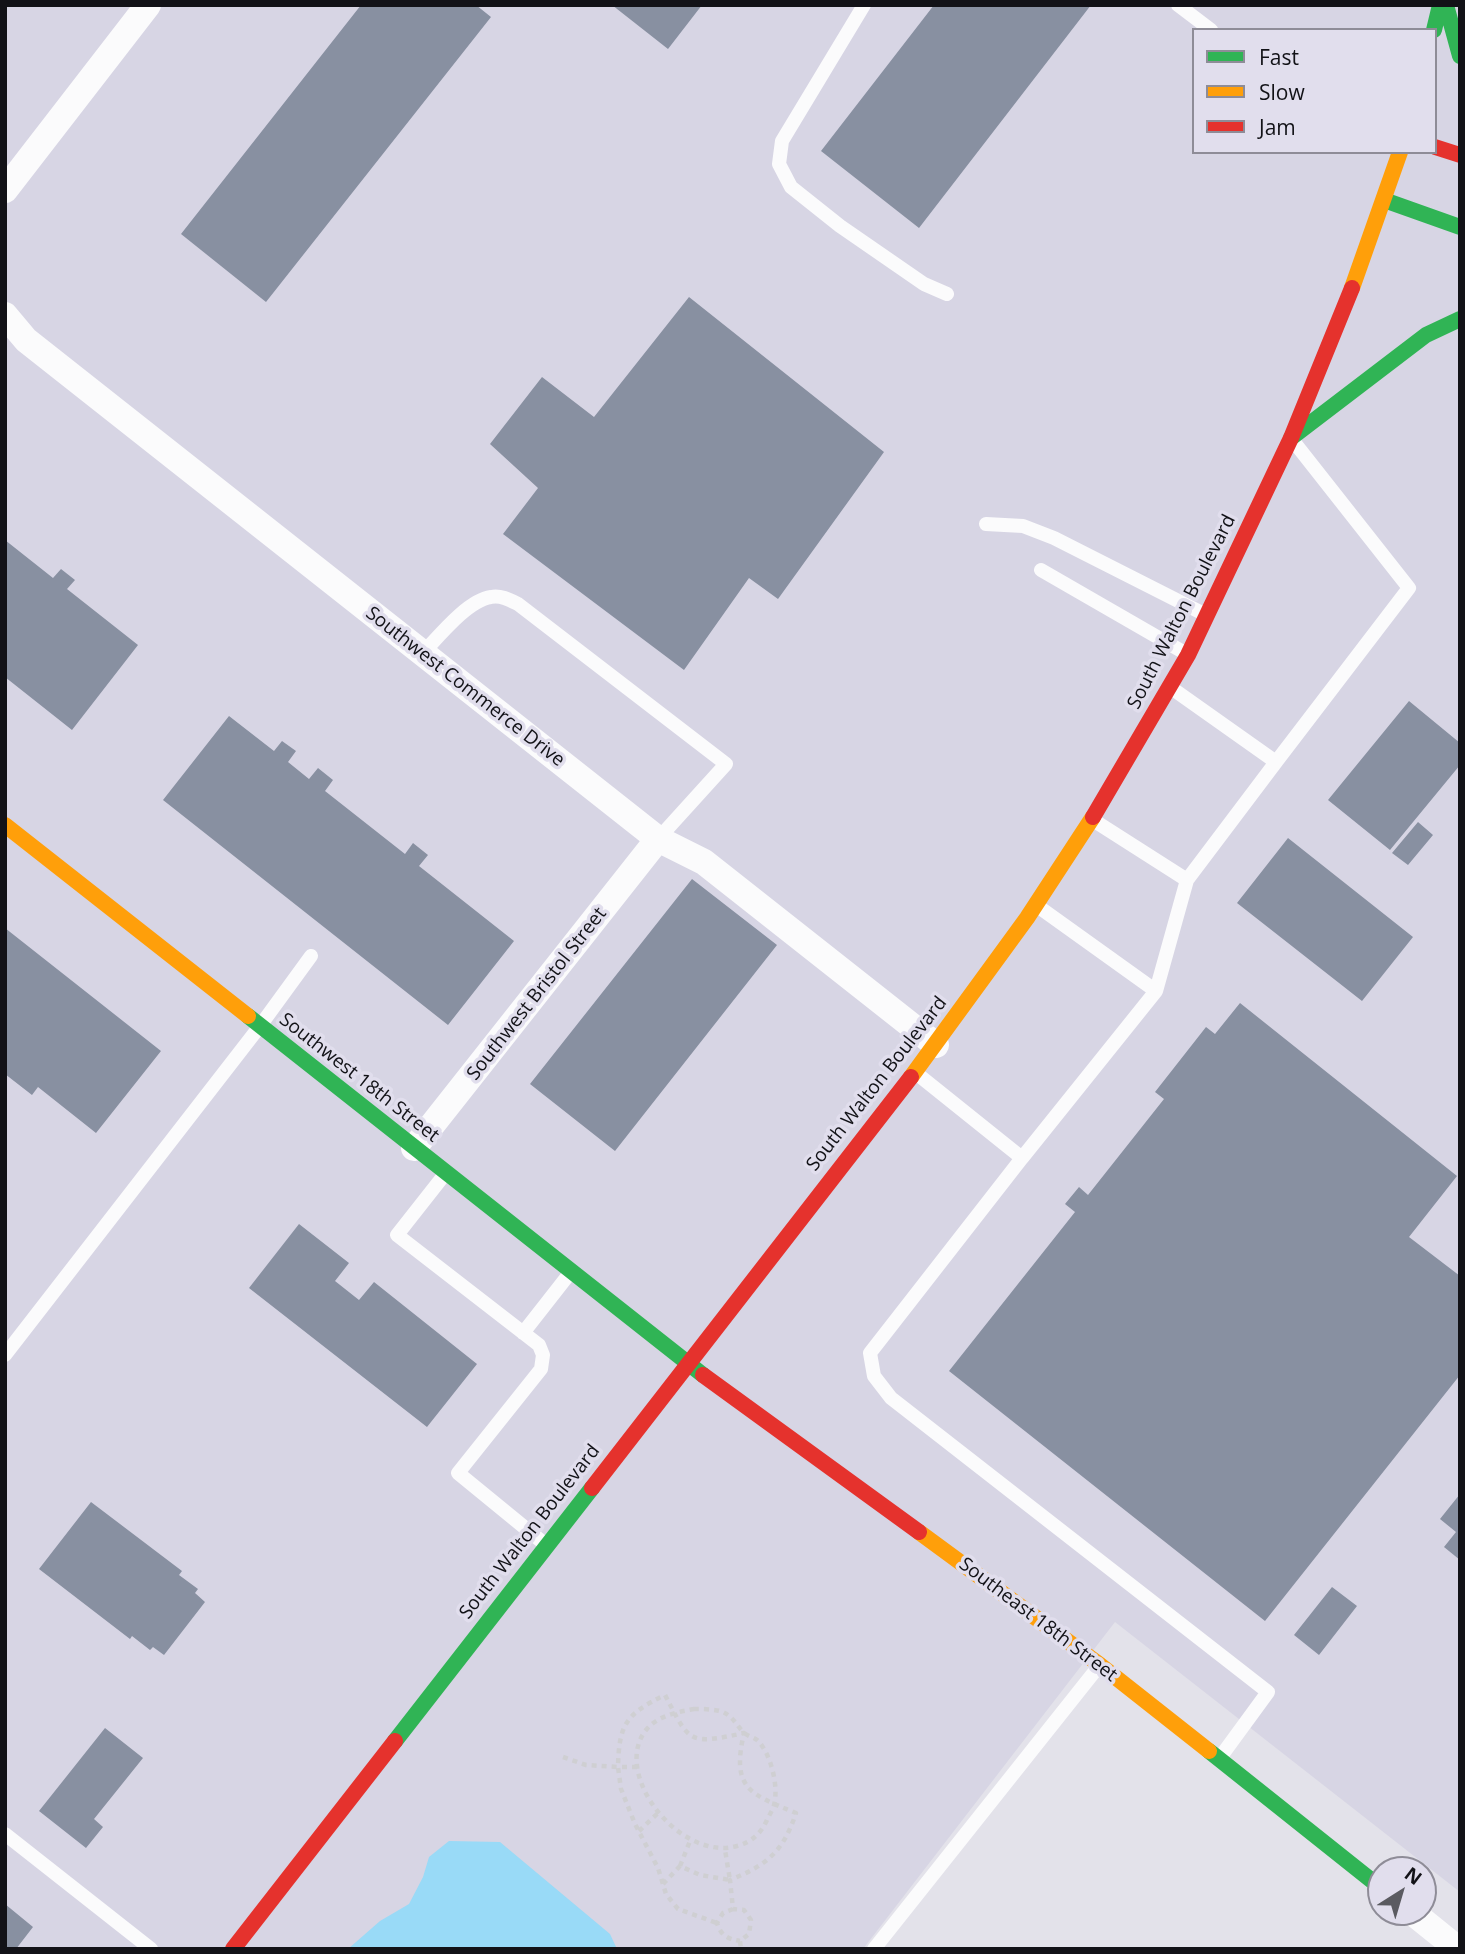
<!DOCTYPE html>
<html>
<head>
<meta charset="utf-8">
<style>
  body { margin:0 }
  #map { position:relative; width:1465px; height:1954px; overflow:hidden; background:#e3e2ea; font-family:"Open Sans",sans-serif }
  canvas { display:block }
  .frame { position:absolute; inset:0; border:7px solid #121217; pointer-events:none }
  .legend { position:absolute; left:1192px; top:28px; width:245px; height:126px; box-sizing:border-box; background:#e1deed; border:2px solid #8e8c97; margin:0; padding:9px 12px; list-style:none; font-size:21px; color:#121217 }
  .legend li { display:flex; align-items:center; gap:14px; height:35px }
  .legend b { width:35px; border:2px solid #8e8c97 }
  .north { position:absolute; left:1367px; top:1856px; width:70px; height:70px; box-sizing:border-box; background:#e1deed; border:2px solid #8e8c97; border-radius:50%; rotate:37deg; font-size:19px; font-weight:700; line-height:28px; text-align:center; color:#121217 }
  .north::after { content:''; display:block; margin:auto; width:24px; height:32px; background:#5b5b61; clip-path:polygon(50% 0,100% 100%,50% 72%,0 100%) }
</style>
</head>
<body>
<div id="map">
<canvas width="1465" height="1954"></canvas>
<div class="frame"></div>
<ul class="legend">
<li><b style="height:9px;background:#30b455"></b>Fast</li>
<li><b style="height:9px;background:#ff9f0a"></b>Slow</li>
<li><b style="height:9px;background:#e5322d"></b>Jam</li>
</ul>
<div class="north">N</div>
</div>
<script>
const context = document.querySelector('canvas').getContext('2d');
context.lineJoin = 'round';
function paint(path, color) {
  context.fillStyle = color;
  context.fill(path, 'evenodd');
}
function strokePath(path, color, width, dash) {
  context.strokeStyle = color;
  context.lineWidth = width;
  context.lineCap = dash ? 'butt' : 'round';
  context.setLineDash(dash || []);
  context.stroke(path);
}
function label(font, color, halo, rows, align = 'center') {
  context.font = font + ' "Open Sans",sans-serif';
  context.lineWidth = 7;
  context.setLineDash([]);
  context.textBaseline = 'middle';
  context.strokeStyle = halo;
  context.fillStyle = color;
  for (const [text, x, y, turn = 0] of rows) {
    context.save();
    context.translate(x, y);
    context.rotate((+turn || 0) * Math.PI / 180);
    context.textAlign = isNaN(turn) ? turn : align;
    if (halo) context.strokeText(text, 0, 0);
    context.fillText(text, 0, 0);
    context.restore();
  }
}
paint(new Path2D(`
  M5,5H1460V1892L1115,1622L863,1949H5ZM1194,30H1435V152H1194Z`), '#d7d5e4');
paint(new Path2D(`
  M449,1841L500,1842L610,1934L617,1949H348L380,1921L409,1904L423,1877L429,1857Z`), '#99daf7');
paint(new Path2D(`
  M361,5H476L491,17L266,302L181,234Z
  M612,5H702L668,49Z
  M934,5H1091L919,228L821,151Z
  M689,297L884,452L778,599L749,578L684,670L503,534L538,488L490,444L542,377L594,417Z
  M5,540L53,578L61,569L75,580L67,589L138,645L72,730L5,677Z
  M1409,701L1460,743V765L1390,850L1328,800Z
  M229,716L274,751L282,741L296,751L288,762L309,779L318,768L333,780L325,791L405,854L413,843L428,855L419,866L514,941L448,1025L163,800Z
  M1418,822L1433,835L1408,865L1392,853Z
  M1288,838L1413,937L1362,1001L1237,903Z
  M692,879L777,945L615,1151L530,1084Z
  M5,928L161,1051L96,1133L38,1087L32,1095L5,1074Z
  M1240,1003L1457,1176L1409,1237L1460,1276V1375L1265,1621L949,1371L1075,1212L1065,1204L1079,1187L1088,1195L1164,1099L1155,1092L1206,1027L1215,1034Z
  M299,1224L349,1263L335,1281L359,1300L374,1282L477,1364L427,1427L249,1288Z
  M1460,1494V1560L1444,1547L1456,1532L1440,1519Z
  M91,1502L182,1571L179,1575L198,1589L195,1593L205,1602L164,1655L153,1647L150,1650L132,1636L130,1639L39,1569Z
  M1332,1587L1357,1606L1319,1655L1294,1635Z
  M105,1728L143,1758L94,1819L103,1827L86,1848L39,1811Z
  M5,1904L33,1927L16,1949H5Z`), '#8890a1');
strokePath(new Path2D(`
  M694,1709C702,1709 712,1709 720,1711C732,1715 735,1723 743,1732C747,1736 753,1737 757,1740C771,1753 779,1787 774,1805C773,1810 769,1815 767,1820C761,1833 752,1842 737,1846C680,1862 611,1774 646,1730C657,1716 677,1712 694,1709Z
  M563,1757L586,1765L618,1767C619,1724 626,1714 665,1695C690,1743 688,1745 744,1733C731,1789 750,1794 796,1813C783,1852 767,1865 730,1880L733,1909L744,1910L751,1920L749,1934L740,1941L741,1949
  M637,1767H618L621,1789L635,1824L658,1868L666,1894L678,1909L717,1923
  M639,1831L658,1813
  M680,1866L690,1841
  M663,1884L680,1866L700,1875L730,1880L725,1850
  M733,1909L723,1913L717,1923C721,1936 728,1939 740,1941`), '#cfcfd2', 4.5, [5, 5]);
strokePath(new Path2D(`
  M864,5L782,141L779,164L791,187L840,226L924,284L947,294
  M1178,5L1211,30
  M986,524L1023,526L1054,538L1206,615
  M1041,570L1185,653
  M423,653C439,636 468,600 491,597C501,595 510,600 518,604L726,764L658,839
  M1170,687L1276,762L1409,588L1294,442
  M1093,820L1187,880L1276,762
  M1156,991L1187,880
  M916,1073L1022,1158L1156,991L1036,905
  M1022,1158L870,1353L874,1376L891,1398L1268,1692L1219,1759
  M445,1174L397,1235L539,1345L543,1355L541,1369L458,1473L546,1545
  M523,1333L570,1273
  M5,1355L260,1026L311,956
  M5,1834L151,1949
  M874,1949L1099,1666`), '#fbfbfc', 14);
strokePath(new Path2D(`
  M5,190L148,5
  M5,315L26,340L658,839L704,862L936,1045
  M414,1148L658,839
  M1412,1912L1458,1949`), '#fbfbfc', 26);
strokePath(new Path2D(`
  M1446,5L1460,56
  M1434,30L1440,5
  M1384,200L1460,227
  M1291,438L1426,335L1460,319
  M248,1016L703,1375
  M395,1741L592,1488
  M1209,1751L1381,1888`), '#30b455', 16);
strokePath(new Path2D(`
  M1352,288L1400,152
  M5,825L248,1016
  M911,1077L1027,918L1093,817
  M919,1532L1100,1665L1209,1751`), '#ff9f0a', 16);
strokePath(new Path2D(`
  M1435,147L1460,155
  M1093,817L1188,655L1291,438L1352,288
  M703,1375L919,1532
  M592,1488L911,1077
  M233,1949L395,1741`), '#e5322d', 16);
label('19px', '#121217', '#e1deed', [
  ["South Walton Boulevard",1182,612,-63],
  ["Southwest Commerce Drive",465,687,38],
  ["Southwest Bristol Street",537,994,-52],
  ["Southwest 18th Street",359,1078,38],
  ["South Walton Boulevard",877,1084,-52],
  ["South Walton Boulevard",530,1532,-52],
  ["Southeast 18th Street",1038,1620,37]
]);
</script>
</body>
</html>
